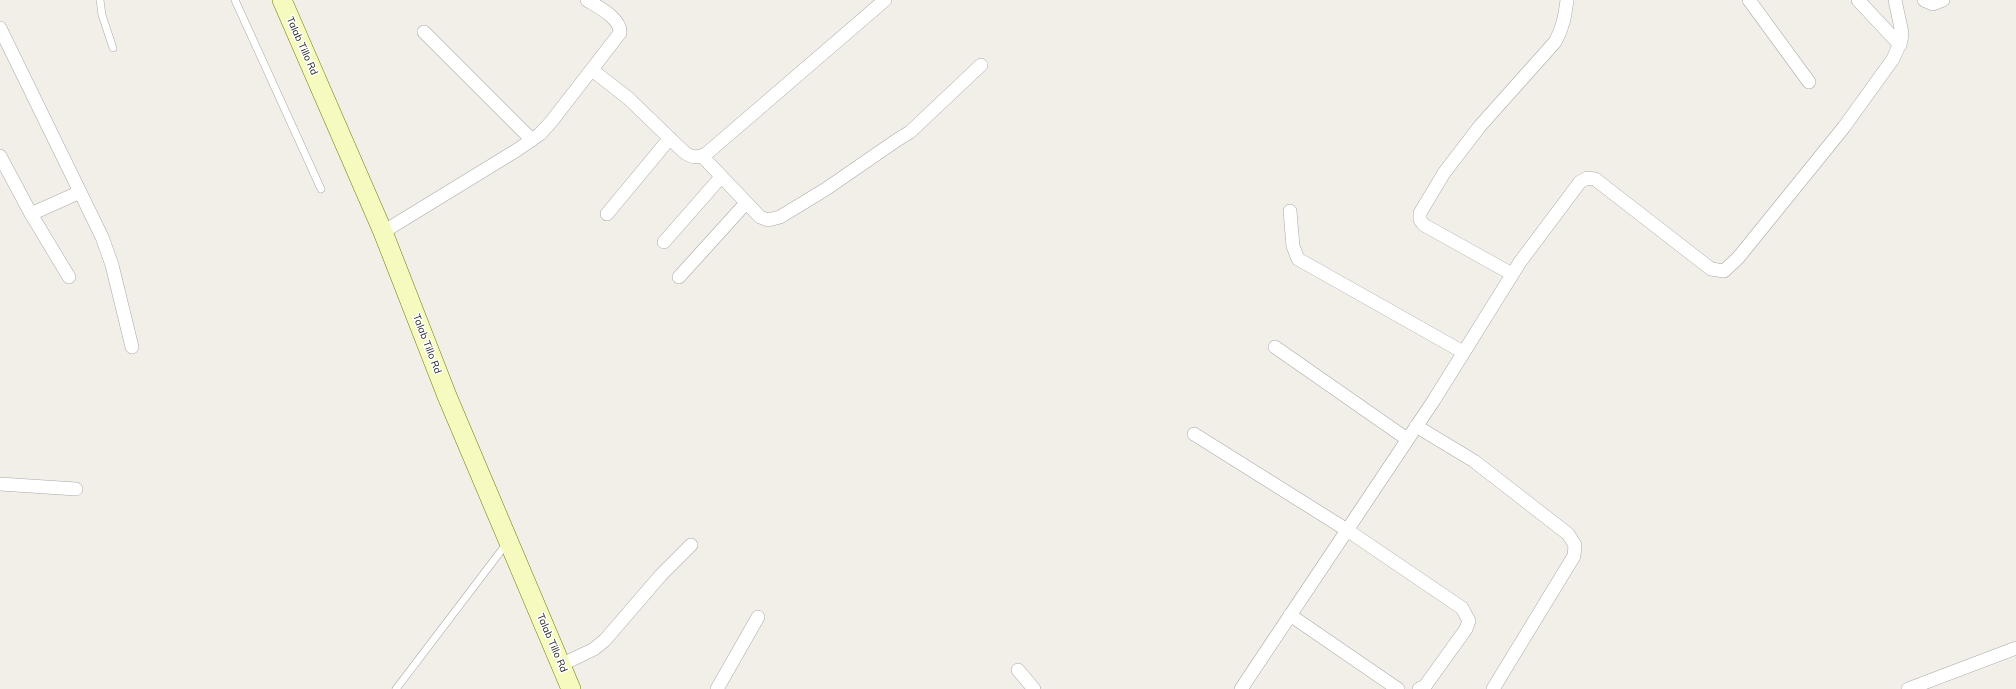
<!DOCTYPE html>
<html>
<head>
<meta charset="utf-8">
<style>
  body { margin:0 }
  canvas { display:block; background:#f2efe9 }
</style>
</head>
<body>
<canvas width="2016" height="689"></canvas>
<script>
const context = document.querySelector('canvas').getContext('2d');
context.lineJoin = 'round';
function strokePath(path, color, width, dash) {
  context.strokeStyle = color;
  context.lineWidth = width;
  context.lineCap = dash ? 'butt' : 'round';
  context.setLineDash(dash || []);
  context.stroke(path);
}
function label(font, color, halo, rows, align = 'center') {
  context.font = font + ' Mulish,sans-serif';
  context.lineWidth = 3;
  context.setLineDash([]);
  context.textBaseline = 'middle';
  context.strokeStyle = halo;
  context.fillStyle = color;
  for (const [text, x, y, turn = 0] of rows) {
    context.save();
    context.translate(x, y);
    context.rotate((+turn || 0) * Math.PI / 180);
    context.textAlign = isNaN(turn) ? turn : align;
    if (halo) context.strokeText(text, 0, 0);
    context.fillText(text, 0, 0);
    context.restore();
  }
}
const service = new Path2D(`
  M100,0L102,15L113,48
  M235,0L321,189
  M396,689L507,543`);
const minor = new Path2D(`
  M1749,0L1809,82
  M1858,0L1900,45
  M1924,0L1933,4L1943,0
  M0,28L102,237L112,265L132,347
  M424,32L532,140
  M592,70L628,98L684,152C692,158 697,158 706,154L885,0
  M0,156L31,214L69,277
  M702,156L760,217L768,220L780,217L826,189L897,140L910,132L981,65
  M1290,211L1293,246L1298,259L1463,352
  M31,214L80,192
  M607,214L670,138
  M383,232L517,150L540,134L551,122L620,33C621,18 598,7 587,0
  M664,242L721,177
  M1512,274L1424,225L1420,220V213L1444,173L1480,126L1555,42C1563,28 1565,16 1567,0
  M679,277L746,203
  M1275,347L1407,439
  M1416,426L1474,461L1568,534L1575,545L1574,556L1493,689
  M1194,434L1347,530L1462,608L1469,621L1466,629L1425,686L1419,689
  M0,484L76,489
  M1290,615L1398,689
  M561,665L594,649L605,640L661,575L691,545
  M1018,670L1034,689
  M717,689L758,617
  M1241,689L1434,400L1520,262L1580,182L1587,178L1595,179L1711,269L1724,271L1738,258L1844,127L1893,59L1901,41L1902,33L1895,0
  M1908,689L2016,648`);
const secondary = new Path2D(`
  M282,0L383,232L447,396L571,689`);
strokePath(service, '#a9a9a9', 8);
strokePath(minor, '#a9a9a9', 14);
strokePath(secondary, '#707d05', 20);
strokePath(service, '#fff', 7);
strokePath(minor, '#fff', 13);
strokePath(secondary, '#f7fabf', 19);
label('10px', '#222', '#fff', [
  ["Talab Tillo Rd",302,46,66],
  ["Talab Tillo Rd",427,344,69],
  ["Talab Tillo Rd",552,643,67]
]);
</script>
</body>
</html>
